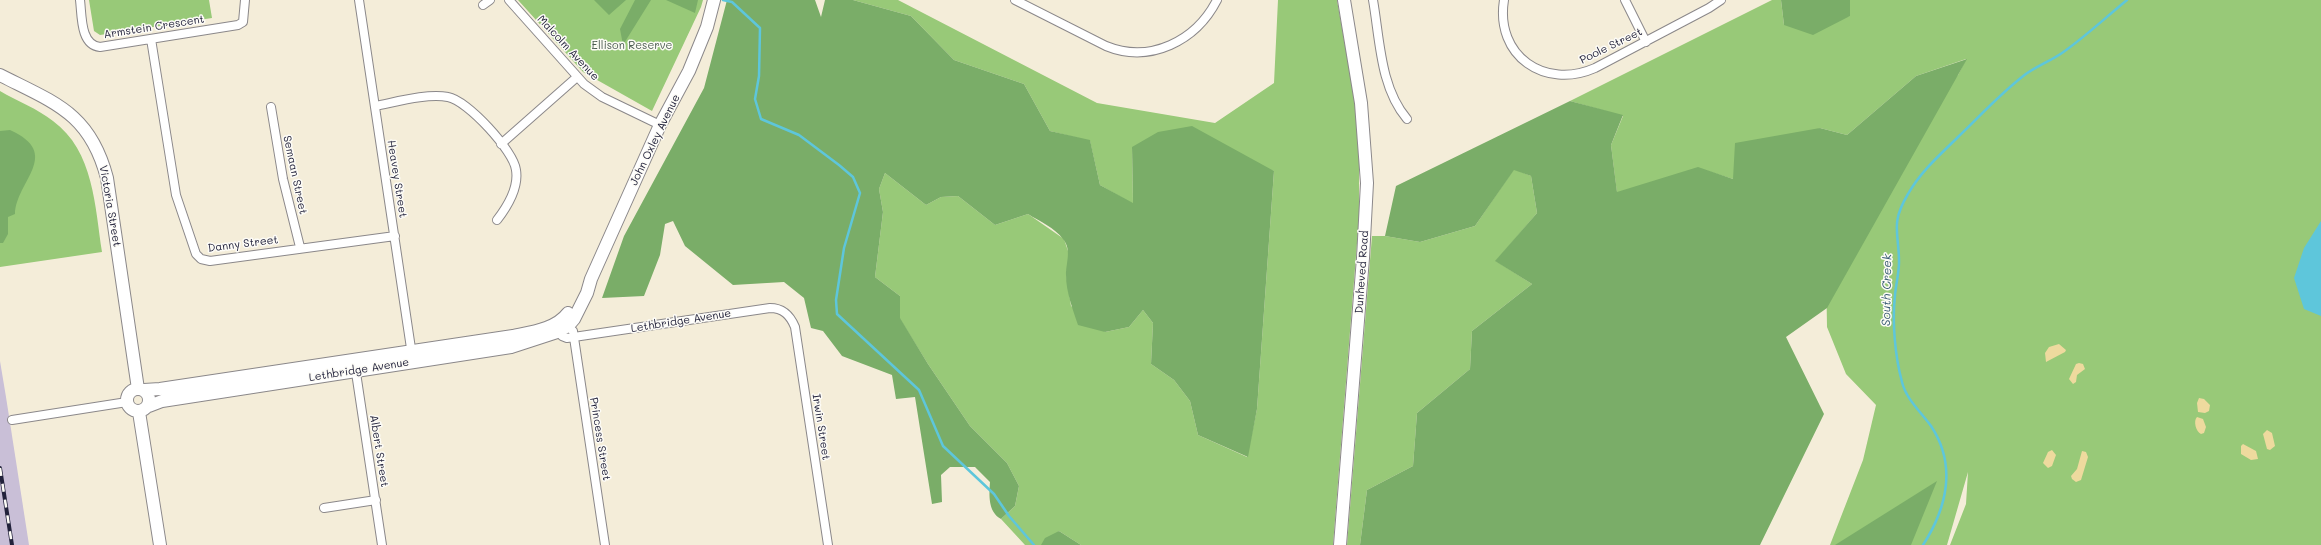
<!DOCTYPE html>
<html>
<head>
<meta charset="utf-8">
<style>
  body { margin:0 }
  canvas { display:block; background:#f4edd9 }
</style>
</head>
<body>
<canvas width="2321" height="545"></canvas>
<script>
const context = document.querySelector('canvas').getContext('2d');
context.lineJoin = 'round';
function paint(path, color) {
  context.fillStyle = color;
  context.fill(path, 'evenodd');
}
function strokePath(path, color, width, dash) {
  context.strokeStyle = color;
  context.lineWidth = width;
  context.lineCap = dash ? 'butt' : 'round';
  context.setLineDash(dash || []);
  context.stroke(path);
}
function label(font, color, halo, rows, align = 'center') {
  context.font = font + ' Mali,sans-serif';
  context.lineWidth = 3;
  context.setLineDash([]);
  context.textBaseline = 'middle';
  context.strokeStyle = halo;
  context.fillStyle = color;
  for (const [text, x, y, turn = 0] of rows) {
    context.save();
    context.translate(x, y);
    context.rotate((+turn || 0) * Math.PI / 180);
    context.textAlign = isNaN(turn) ? turn : align;
    if (halo) context.strokeText(text, 0, 0);
    context.fillText(text, 0, 0);
    context.restore();
  }
}
paint(new Path2D(`
  M0,361L6,397L29,545H0Z`), '#c9bfd7');
paint(new Path2D(`
  M89,0H209L212,18L100,35L94,31Z
  M518,0H703L701,7L652,111L583,72Z
  M853,0H898L1097,103L1215,123L1274,83L1278,0H1337L1354,96L1359,143V218L1333,545H1081L1059,531L1045,545H1025L1001,519L1015,506L1019,486L1007,463L970,426L928,364L900,319V296L875,277L883,212L879,189L885,173L926,205L941,197L958,196L995,225L1028,214L1064,239L1070,257L1066,274L1071,306L1105,332L1129,327L1143,310L1153,323L1151,364L1174,380L1190,401L1198,435L1247,457L1257,409L1274,171L1132,148L1133,204L1100,185L1090,141L1050,131L1024,84L954,60L911,16Z
  M1772,0H1781L1784,25L1850,16V0H2321V545H1950L1966,504L1968,472L1947,545H1830L1863,460L1876,405L1846,374L1827,327L1826,266L1892,115L1958,75L1966,59L1916,76L1847,135L1820,128L1733,179L1698,168L1617,193L1611,145L1623,116L1570,101Z
  M0,91C17,101 38,109 53,121C94,151 95,207 102,252L0,267Z
  M1514,169L1531,176L1537,213L1496,261L1532,284L1472,331L1470,369L1417,413L1413,466L1367,490L1360,545H1347L1372,236H1385L1420,242L1475,226Z`), '#98c978');
paint(new Path2D(`
  M594,0H626L609,15Z
  M635,0H651L623,45L620,29Z
  M666,0H698L695,13Z
  M727,0H815L821,17L825,0H853L911,16L954,60L1024,84L1050,131L1090,140L1100,185L1133,203L1132,147L1158,132L1192,126L1274,171L1257,409L1248,457L1198,435L1190,401L1174,380L1151,364L1153,323L1143,310L1129,327L1105,332L1078,325C1073,310 1066,292 1066,275C1066,262 1072,250 1063,239C1055,228 1039,221 1028,214L995,225L958,196L941,197L926,205L885,173L879,189L883,212L875,277L900,296V318L928,364L970,426L1007,463L1019,486L1015,506L1001,519C988,512 989,495 990,482L975,467H950L941,475L942,502L932,504L915,397L896,399L892,375L842,356L823,331L811,328L804,298L784,282L733,285L685,246L673,221L665,224L660,255L644,296L602,298L624,236L704,88Z
  M1781,0H1850V16L1813,35L1784,25Z
  M1967,59L1827,308L1786,337L1824,414L1760,545H1360L1367,490L1413,466L1417,413L1470,369L1472,331L1532,284L1495,261L1537,213L1531,176L1514,170L1475,226L1420,242L1385,236L1396,186L1570,101L1623,115L1611,145L1617,192L1698,167L1733,179L1735,143L1820,128L1847,135L1916,76Z
  M10,130C63,154 16,181 15,214L8,217V234L3,243H0V131Z
  M1937,481L1911,545H1835Z
  M1059,531L1081,545H1041L1045,538Z`), '#7aad68');
paint(new Path2D(`
  M2059,344L2066,350L2065,352L2046,362L2045,353L2049,347Z
  M2079,363L2083,364L2085,369L2077,375L2076,382L2073,384L2069,379L2076,364Z
  M2199,398L2204,399L2210,405L2209,411L2205,413L2198,412L2197,403Z
  M2197,417L2203,419L2206,427L2204,433L2201,434C2196,432 2193,421 2197,417Z
  M2267,430L2272,433L2275,446L2270,450L2267,449L2263,434Z
  M2243,444L2256,451L2258,459L2251,460L2241,454V446Z
  M2052,450L2056,455L2052,466L2048,468L2043,463L2048,452Z
  M2082,451L2086,452L2088,457L2081,480L2076,482L2072,479L2071,476L2077,469Z`), '#eeda9e');
paint(new Path2D(`
  M2321,221V316L2304,309L2294,278L2304,248Z`), '#5ec6db');
strokePath(new Path2D(`
  M723,0L732,2L760,28L759,76L755,99L761,119L799,135L839,165L853,177L860,193L844,248L836,300L837,314L919,390L943,446L994,494L1009,516L1034,545
  M1923,545C1947,508 1957,465 1931,426C1921,412 1906,399 1902,382C1895,356 1892,322 1895,295C1896,284 1899,273 1899,262C1899,232 1890,224 1908,194C1921,171 1940,155 1958,137C1979,117 1999,95 2022,77C2034,67 2049,62 2062,53C2085,37 2105,18 2127,0`), '#5ec6db', 2.5);
const street = new Path2D(`
  M80,0C82,15 80,45 100,47L238,25L243,22L245,0
  M359,0L412,355
  M509,0L584,84L602,97L660,125
  M1015,0L1106,46C1150,64 1196,41 1217,0
  M1373,0C1380,40 1380,87 1407,119
  M1504,0C1495,56 1545,90 1595,68L1709,8L1721,0
  M1625,0L1646,42
  M483,5L490,0
  M151,39L176,195L196,254L201,259L210,261L395,236
  M375,106C396,102 427,93 448,97C467,100 514,151 516,170C519,188 507,207 497,220
  M271,107L283,179L300,247
  M501,144L577,77
  M565,324L573,331L605,545
  M556,329L562,336L567,338L770,308C783,308 790,315 795,327L828,545
  M355,366L382,545
  M12,420L127,402
  M324,508L376,500`);
const secondary = new Path2D(`
  M0,75C55,103 90,113 107,178L138,389
  M127 400a11 11 0 1 1 22 0a11 11 0 1 1-22 0Z
  M144,390L160,389L513,336C532,332 556,329 568,313
  M149,406L162,401L511,347L557,332L568,326L574,319L587,293L591,279L660,125L689,71L707,27L714,0
  M139,412L160,545
  M1340,545L1363,258L1367,183L1361,103L1344,0`);
strokePath(street, '#8b888a', 10);
strokePath(secondary, '#8b888a', 14);
strokePath(street, '#fff', 8);
strokePath(secondary, '#fff', 12);
const rail = new Path2D(`
  M0,468L12,545`);
strokePath(rail, '#22223b', 4);
strokePath(rail, '#fdfcf7', 2.5, [8]);
label('11px', '#22223b', '#fdfcf7', [
  ["Armstein Crescent",154,27,-9],
  ["Poole Street",1611,46,-26],
  ["Malcolm Avenue",568,48,47],
  ["John Oxley Avenue",655,140,-64],
  ["Semaan Street",295,175,78],
  ["Heavey Street",397,179,81],
  ["Victoria Street",110,206,80],
  ["Danny Street",243,244,-7],
  ["Dunheved Road",1362,272,-86],
  ["Lethbridge Avenue",681,321,-9],
  ["Lethbridge Avenue",359,370,-9],
  ["Irwin Street",821,427,81],
  ["Princess Street",600,439,81],
  ["Albert Street",379,451,81]
]);
label('11px', '#4b5c50', '#fdfcf7', [
  ["Ellison Reserve",632,46]
]);
label('italic 12px', '#375b73', '#fdfcf7', [
  ["South Creek",1887,290,-89]
]);
</script>
</body>
</html>
